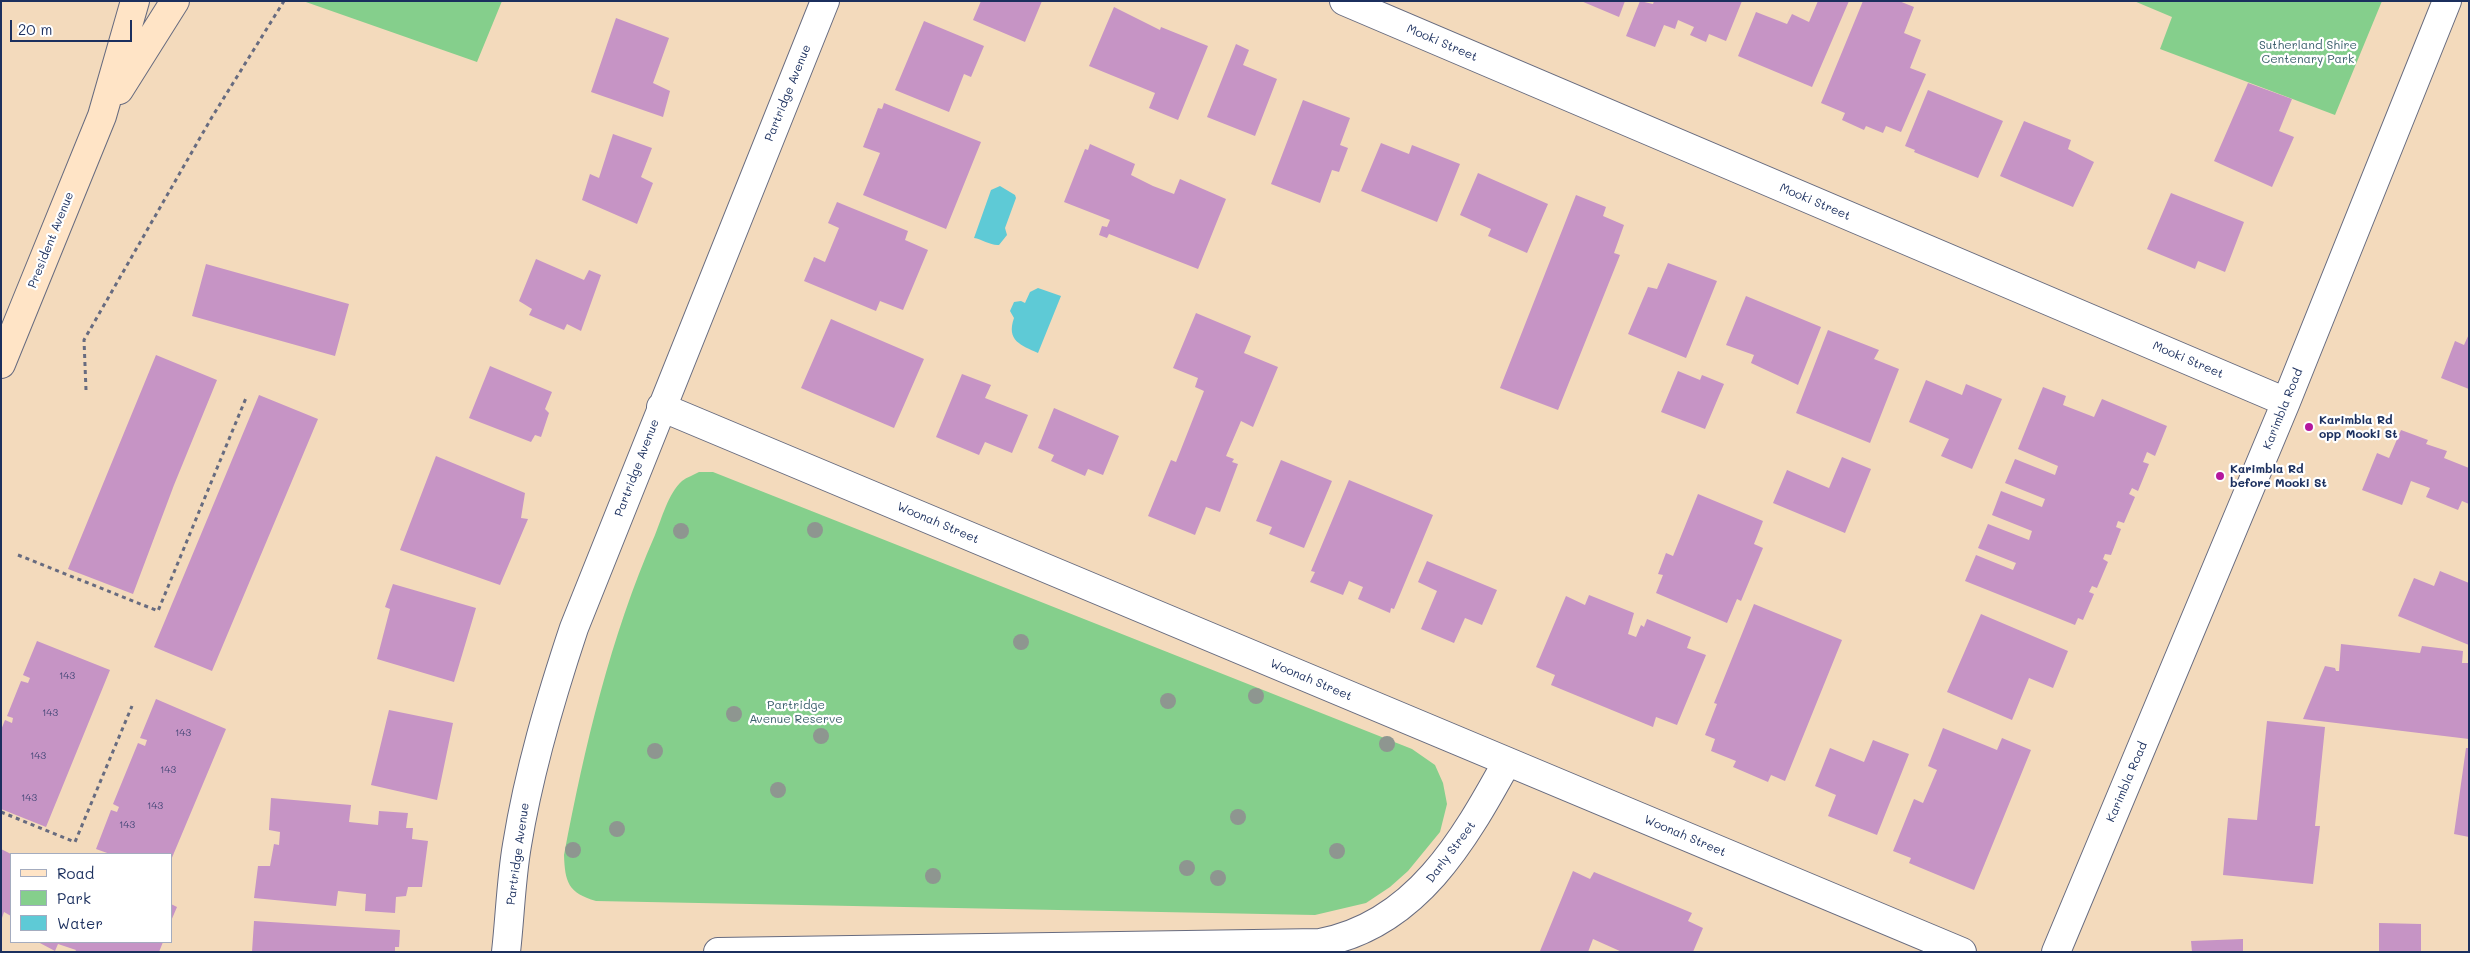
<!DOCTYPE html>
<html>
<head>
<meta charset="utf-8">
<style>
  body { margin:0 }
  #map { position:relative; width:2470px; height:953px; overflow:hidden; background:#f3dabc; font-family:Mali,sans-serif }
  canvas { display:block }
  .frame { position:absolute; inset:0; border:2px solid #1b2f5e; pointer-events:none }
  .legend { position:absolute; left:10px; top:853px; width:162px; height:90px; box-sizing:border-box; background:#fff; border:1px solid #a4acbf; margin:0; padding:6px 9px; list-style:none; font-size:15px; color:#1b2f5e }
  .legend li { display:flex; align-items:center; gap:10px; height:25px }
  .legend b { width:25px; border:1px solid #a4acbf }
  .scale { position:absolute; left:10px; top:20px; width:122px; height:22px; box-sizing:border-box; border:2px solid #1b2f5e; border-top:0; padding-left:6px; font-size:15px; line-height:18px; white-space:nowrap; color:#1b2f5e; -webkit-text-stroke:4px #fff; paint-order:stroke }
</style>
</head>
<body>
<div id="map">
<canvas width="2470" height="953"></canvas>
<div class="frame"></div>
<ul class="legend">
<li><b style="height:6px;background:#ffe4c6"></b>Road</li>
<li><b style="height:14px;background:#85cf8c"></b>Park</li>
<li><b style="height:14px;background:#5ecad6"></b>Water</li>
</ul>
<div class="scale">20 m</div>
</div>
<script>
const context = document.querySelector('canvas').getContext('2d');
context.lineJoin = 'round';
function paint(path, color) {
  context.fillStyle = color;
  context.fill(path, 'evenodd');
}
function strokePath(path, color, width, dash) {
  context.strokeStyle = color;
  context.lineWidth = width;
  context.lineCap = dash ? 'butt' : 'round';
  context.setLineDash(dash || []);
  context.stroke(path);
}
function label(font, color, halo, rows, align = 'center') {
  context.font = font + ' Mali,sans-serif';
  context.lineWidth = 4.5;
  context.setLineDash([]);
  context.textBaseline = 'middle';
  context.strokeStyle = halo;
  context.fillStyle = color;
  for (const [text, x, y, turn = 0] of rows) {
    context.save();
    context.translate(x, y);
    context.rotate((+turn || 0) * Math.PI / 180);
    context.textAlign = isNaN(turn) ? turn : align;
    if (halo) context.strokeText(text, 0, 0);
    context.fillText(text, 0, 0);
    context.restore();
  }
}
paint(new Path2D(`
  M303,1H502L477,62Z
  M2134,1H2382L2335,115L2160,49L2172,17Z
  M699,472H713L1412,749L1435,765L1443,783L1447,804L1440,832L1408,871L1390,887L1366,903L1315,915L596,901C568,893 565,882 564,855C585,745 610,638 655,535C662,518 668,494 682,481C687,477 694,475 699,472Z`), '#85cf8c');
paint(new Path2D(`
  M1000,186L1015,195L1016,198L1005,228L1007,235L999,245C991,246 982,239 974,238L991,190Z
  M1038,288L1061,296L1038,353C1021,345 1006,341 1014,318L1010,311L1014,302L1021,301L1025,303L1030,292Z`), '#5ecad6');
paint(new Path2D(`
  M981,1H1042L1025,42L973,20Z
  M1581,1H1625L1619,17Z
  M1640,1L1653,4L1654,1H1742L1726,41L1709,34L1706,42L1690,35L1694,27L1678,20L1675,29L1664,25L1655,47L1626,36Z
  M1818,1H1849L1812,87L1738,56L1756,12L1787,24L1792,14L1809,22Z
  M1863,1H1899L1914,7L1904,33L1921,40L1910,68L1926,74L1901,132L1886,126L1883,133L1866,126L1864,130L1842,120L1845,113L1821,103Z
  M1114,7L1160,30L1161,27L1208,46L1178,120L1149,108L1155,93L1089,66Z
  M616,18L669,38L653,83L670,91L663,117L591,92Z
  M924,21L984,46L971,77L964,74L949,112L895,90Z
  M1236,44L1249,50L1243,65L1277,79L1255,136L1207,117Z
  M2248,83L2292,99L2279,131L2294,137L2272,187L2214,161Z
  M1928,90L2003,121L1978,178L1914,152L1915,150L1905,146Z
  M1303,100L1350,118L1340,145L1348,148L1339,172L1332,170L1320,203L1271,184Z
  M884,103L981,142L946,229L863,195L880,153L863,147L878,108L882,109Z
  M2024,121L2071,140L2068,149L2094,162L2073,207L2000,176Z
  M613,134L652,148L641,177L653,183L637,224L582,200L590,174L599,178Z
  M1381,143L1409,154L1412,145L1460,164L1437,222L1361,191Z
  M1090,144L1135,164L1131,175L1153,186L1174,194L1180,179L1226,199L1198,269L1109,234L1107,238L1099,235L1102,226L1107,227L1110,220L1064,202L1085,149L1088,150Z
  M1478,173L1548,204L1527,253L1488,236L1491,229L1460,215Z
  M2171,193L2244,222L2225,272L2198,261L2195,269L2147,249Z
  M1576,195L1606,207L1603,216L1624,225L1614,253L1620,255L1558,410L1500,388Z
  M837,202L908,231L905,240L928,250L903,310L880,301L876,311L804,281L814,257L825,262L839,228L828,223Z
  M536,259L584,280L589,270L601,275L581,331L567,324L564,330L529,315L532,309L519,301Z
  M1668,263L1717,281L1686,358L1628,334L1648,287L1657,289Z
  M206,264L349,304L335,356L192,316Z
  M1746,296L1821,327L1798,385L1751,363L1754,355L1726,345Z
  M1196,313L1251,336L1244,353L1278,367L1253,427L1241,421L1226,456L1234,459L1232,462L1238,464L1220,512L1206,507L1195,535L1148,516L1171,460L1176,462L1204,391L1195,387L1198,378L1173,368Z
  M831,319L924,359L894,428L801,388Z
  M1828,330L1879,350L1874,359L1899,369L1870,443L1796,413Z
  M2469,334V389L2441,378L2455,341L2464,345Z
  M156,355L217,380L174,485L133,594L68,569Z
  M490,366L552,392L545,409L549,413L541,437L535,435L531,442L469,418Z
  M1678,371L1700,380L1702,375L1724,384L1705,429L1661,412Z
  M962,374L991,385L985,398L1028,415L1012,453L985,442L979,455L936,437Z
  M1926,380L1962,395L1966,384L2002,399L1972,469L1941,456L1949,439L1909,422Z
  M2043,387L2066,396L2063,405L2094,417L2102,399L2167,426L2155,456L2147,452L2143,462L2149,464L2138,491L2132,488L2129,494L2135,497L2124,523L2118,521L2116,527L2121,529L2111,555L2105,554L2103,559L2108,562L2097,588L2092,586L2089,592L2094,594L2083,620L2078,618L2075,625L1965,581L1976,555L2013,570L2016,563L1978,548L1988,524L2029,540L2032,531L1992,515L2001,491L2042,507L2045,499L2005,483L2015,459L2055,475L2058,466L2018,449Z
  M259,395L318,419L212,671L154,647Z
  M1054,408L1119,436L1103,475L1088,469L1085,476L1051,461L1054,455L1038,448Z
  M2401,430L2428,440L2426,444L2447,451L2444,458L2469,468V504L2462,501L2458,510L2426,497L2430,488L2411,481L2402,505L2362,490L2377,453L2389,458Z
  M436,456L525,493L521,518L528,519L500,585L400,550Z
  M1842,457L1871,469L1845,533L1773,503L1787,470L1829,488Z
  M1281,460L1332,481L1304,548L1269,534L1272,527L1256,521Z
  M1349,480L1433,515L1394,609L1391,608L1390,613L1358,599L1363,587L1349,581L1343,595L1310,582L1315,572L1311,571Z
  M1698,494L1763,521L1754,544L1763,548L1741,601L1737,599L1727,623L1656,593L1663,575L1658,574L1666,553L1673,556Z
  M1427,561L1497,590L1482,625L1465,618L1454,643L1421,629L1437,591L1418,582Z
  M2440,571L2469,583V645L2398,616L2414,578L2434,586Z
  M393,584L476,608L454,682L377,659L390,609L385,607Z
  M1589,595L1634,613L1628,634L1636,637L1641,625L1644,627L1647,619L1691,637L1687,648L1706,655L1677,725L1656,717L1653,727L1551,685L1555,675L1536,667L1566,596L1585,605Z
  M1754,604L1842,640L1785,781L1771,775L1768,782L1733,767L1736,761L1711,751L1715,739L1705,735L1717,704L1714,703Z
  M1981,614L2068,651L2053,688L2029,678L2012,720L1947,692Z
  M37,641L110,670L46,827L1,809V730L5,720L12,723L13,718L7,716L21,681L28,683L30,678L23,675Z
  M2341,644L2420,653L2422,646L2463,651L2462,663H2469V739L2303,719L2325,666L2335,668L2336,671H2339Z
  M156,699L226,729L171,860V854H110L96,849L111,810L117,812L119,807L113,804L138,743L145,746L147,740L140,738Z
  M389,710L453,723L437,800L371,785Z
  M2267,721L2325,727L2315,826H2320L2313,884L2223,875L2228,818L2257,820Z
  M1943,728L1997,750L2002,738L2031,750L1974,890L1909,863L1911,858L1893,851L1914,799L1923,803L1937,770L1928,766Z
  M1873,740L1909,754L1877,835L1828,816L1836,795L1815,786L1830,748L1864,762Z
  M2466,748H2469V837L2454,834Z
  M271,798L351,805L349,822L378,825L379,811L408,813L406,828H413L412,839L428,841L422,887H408L406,896L396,897L395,913L365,911L366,894L338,891L336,906L254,898L258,866H270L274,844L279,845L280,832L269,830Z
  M1,849L11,854V916L4,912L2,918Z
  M1573,871L1590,879L1594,872L1692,913L1688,921L1703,928L1693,952H1622L1593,939L1588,952L1540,951Z
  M171,904L177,907L171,921Z
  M254,921L400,930L399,947H395V952H252Z
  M2379,923L2421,924V952H2379Z
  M2243,939V952H2192L2191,941Z
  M38,942H163L159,952H75L76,950L58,944L55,951Z`), '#c694c5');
const street = new Path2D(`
  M1344,1L2286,402
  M661,407L1962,952
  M506,952C510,917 511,880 517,845C529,771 550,700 574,628L825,1
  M718,952L1320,943C1416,925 1464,840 1507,762
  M2056,952L2286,402L2447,1`);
const secondary = new Path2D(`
  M119,90L175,1
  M1,364L102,116L135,1`);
strokePath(street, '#676b7f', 30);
strokePath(secondary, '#676b7f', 30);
strokePath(new Path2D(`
  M86,390L84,340L212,117L284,1
  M18,555L158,611L246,398
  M1,812L75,842L132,706`), '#676b7f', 3, [4, 4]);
strokePath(street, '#fff', 28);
strokePath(secondary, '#ffe4c6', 28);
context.fillStyle = '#8e9690';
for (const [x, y] of [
  [815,530],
  [681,531],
  [1021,642],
  [1256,696],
  [1168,701],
  [734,714],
  [821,736],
  [1387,744],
  [655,751],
  [778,790],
  [1238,817],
  [617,829],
  [573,850],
  [1337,851],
  [1187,868],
  [933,876],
  [1218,878]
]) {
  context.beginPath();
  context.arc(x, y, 8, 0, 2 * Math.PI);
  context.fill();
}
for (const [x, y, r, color] of [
  [2309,427,5,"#b5179e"],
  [2220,476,5,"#b5179e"]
]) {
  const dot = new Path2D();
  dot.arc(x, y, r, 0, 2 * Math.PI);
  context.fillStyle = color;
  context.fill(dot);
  strokePath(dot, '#fff', 2);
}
label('10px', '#464878', null, [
  ["143",67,676],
  ["143",50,713],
  ["143",183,733],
  ["143",38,756],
  ["143",168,770],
  ["143",29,798],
  ["143",155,806],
  ["143",127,825]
]);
label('12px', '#1b2f5e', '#fff', [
  ["Mooki Street",1442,43,23],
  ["Partridge Avenue",788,93,-68],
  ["Mooki Street",1815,202,23],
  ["President Avenue",51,240,-68],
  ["Mooki Street",2188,360,23],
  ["Karimbla Road",2283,409,-68],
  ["Partridge Avenue",637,468,-69],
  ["Woonah Street",938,523,23],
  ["Woonah Street",1311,680,23],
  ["Karimbla Road",2127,782,-67],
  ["Woonah Street",1685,836,23],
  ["Darly Street",1451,852,-53],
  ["Partridge Avenue",518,854,-82]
]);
label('12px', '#3b5f6c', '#fff', [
  ["Sutherland Shire",2308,45],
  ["Centenary Park",2308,59],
  ["Partridge",796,705],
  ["Avenue Reserve",796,719]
]);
label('bold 12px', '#1b2f5e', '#fff', [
  ["Karimbla Rd",2319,420],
  ["opp Mooki St",2319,434],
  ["Karimbla Rd",2230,469],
  ["before Mooki St",2230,483]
], 'left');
</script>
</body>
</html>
